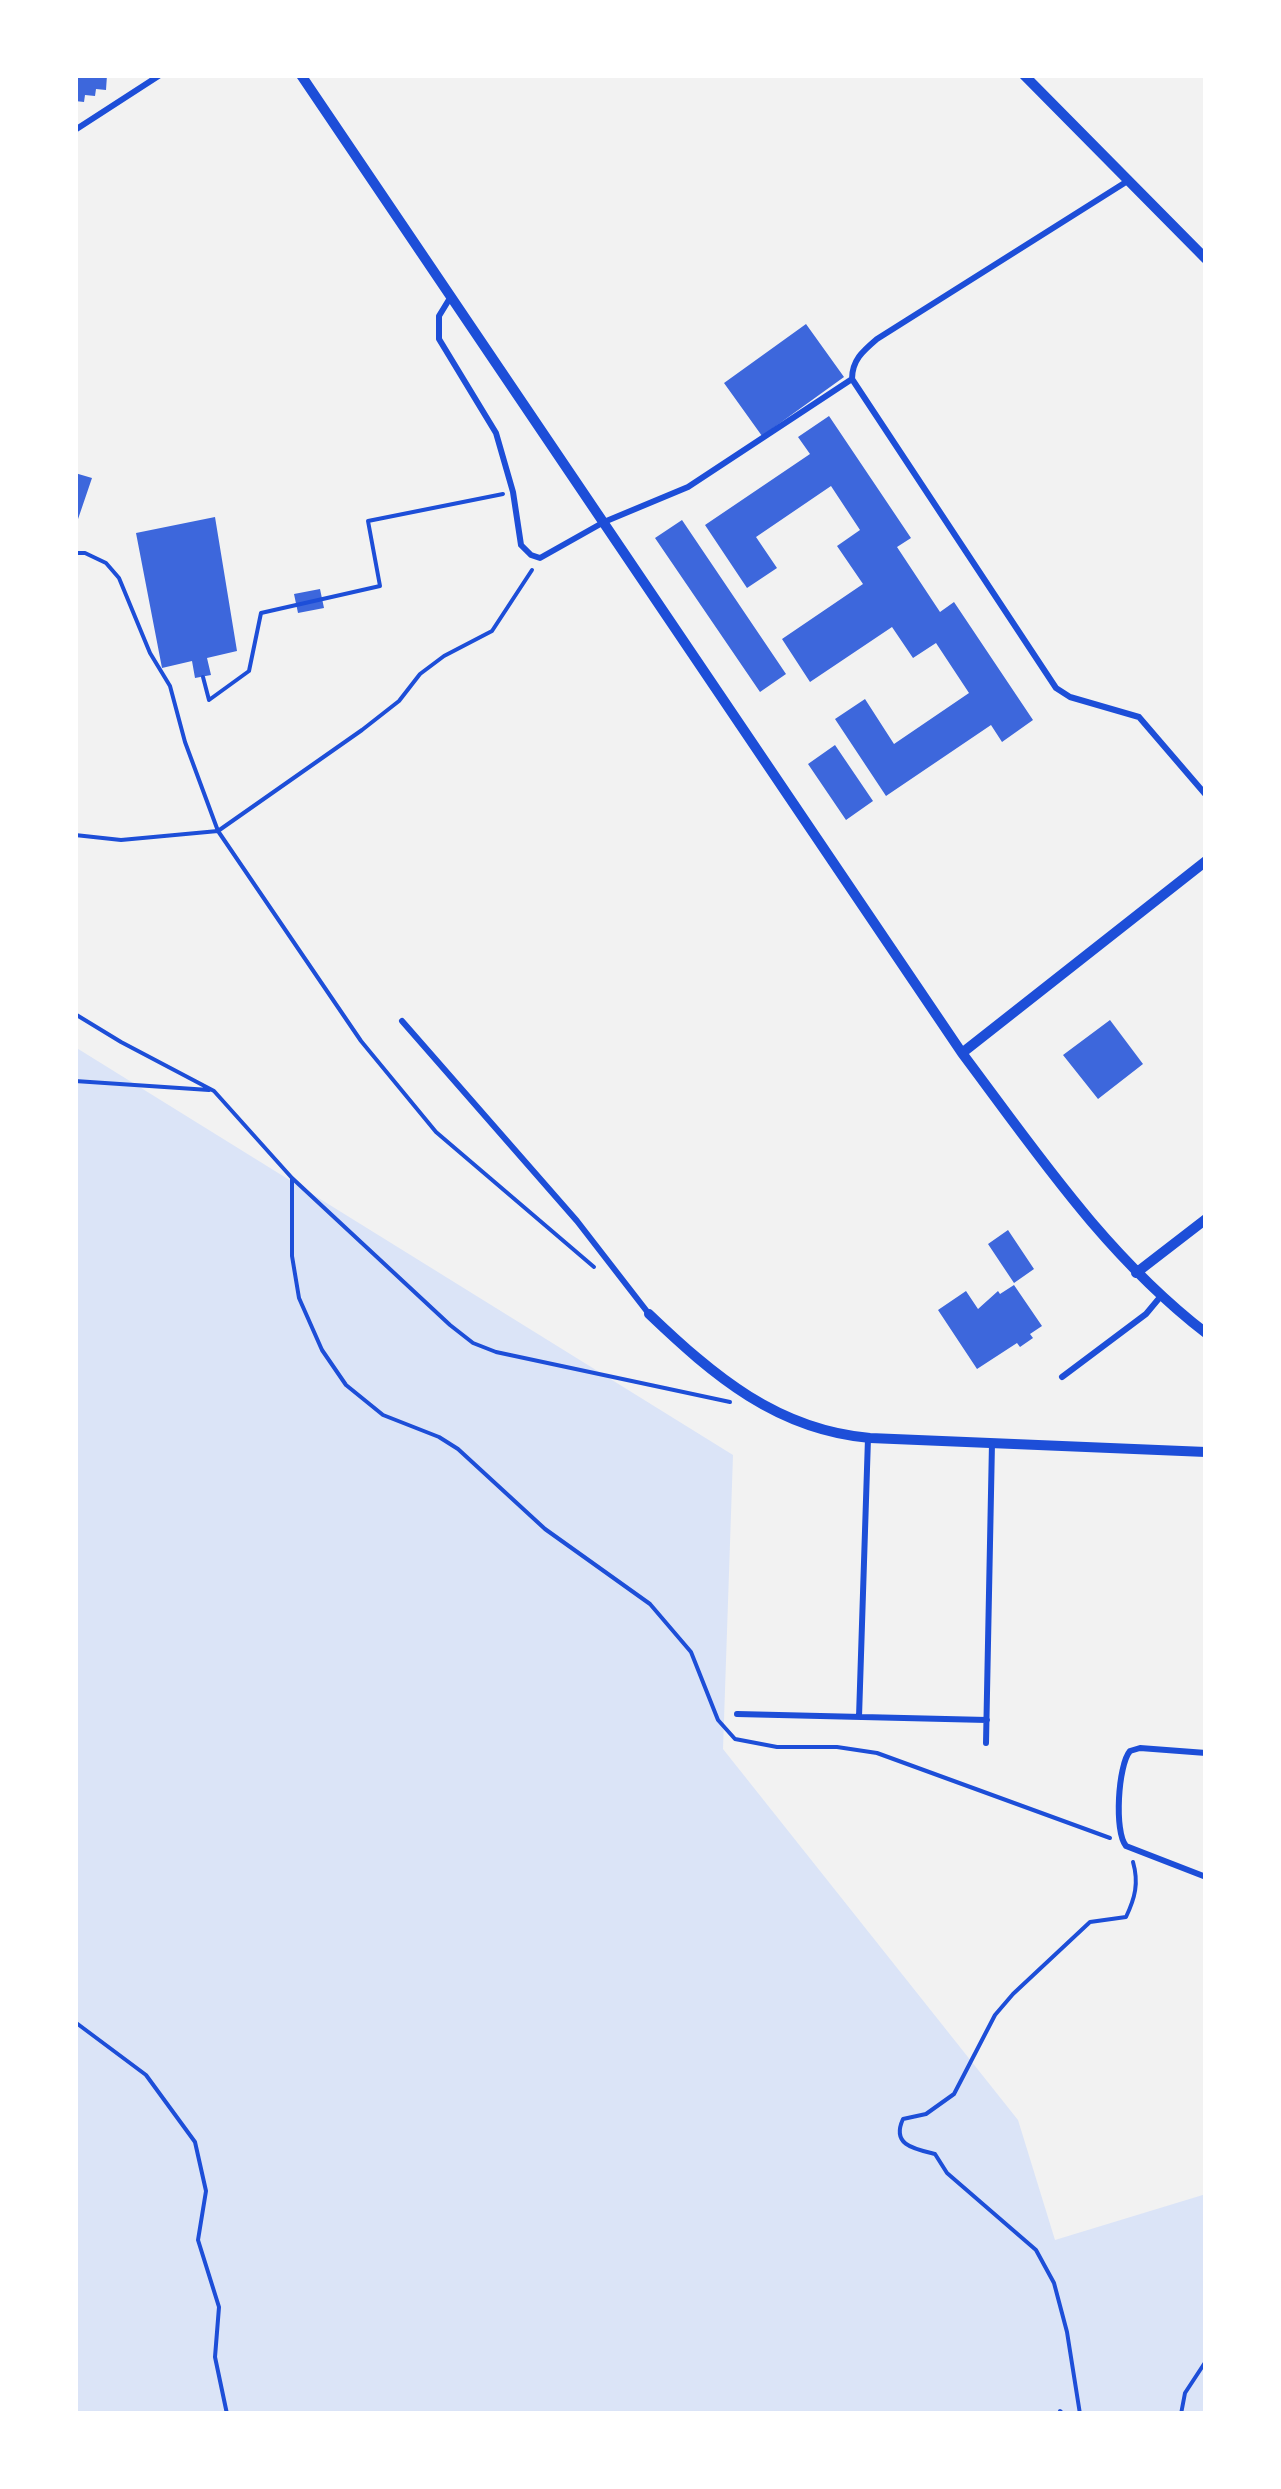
<!DOCTYPE html>
<html>
<head>
<meta charset="utf-8">
<style>
  body { margin:0 }
  #map { position:relative; width:1281px; height:2489px; overflow:hidden; background:#f2f2f2; font-family:"Open Sans",sans-serif }
  canvas { display:block }
  .frame { position:absolute; inset:0; border:78px solid #fff; pointer-events:none }
</style>
</head>
<body>
<div id="map">
<canvas width="1281" height="2489"></canvas>
<div class="frame"></div>
</div>
<script>
const context = document.querySelector('canvas').getContext('2d');
context.lineJoin = 'round';
function paint(path, color) {
  context.fillStyle = color;
  context.fill(path, 'evenodd');
}
function strokePath(path, color, width, dash) {
  context.strokeStyle = color;
  context.lineWidth = width;
  context.lineCap = dash ? 'butt' : 'round';
  context.setLineDash(dash || []);
  context.stroke(path);
}
paint(new Path2D(`
  M75,1047L733,1455L723,1749L1018,2120L1055,2240L1206,2194V2414H75Z`), '#dbe4f7');
paint(new Path2D(`
  M75,75H107L106,90L96,89L95,96L85,95L84,102L75,101Z
  M806,324L844,377L762,436L724,383Z
  M829,416L911,538L897,547L940,612L954,602L1033,720L1002,742L991,725L886,796L835,719L865,699L894,744L969,693L936,643L913,658L892,627L810,682L782,639L863,584L837,546L860,530L831,486L756,537L777,568L747,588L705,525L810,454L798,437Z
  M75,473L92,478L76,525H75Z
  M215,517L237,651L207,658L211,675L195,678L192,661L162,668L136,533Z
  M682,520L786,674L760,692L655,538Z
  M320,589L324,608L298,613L294,594Z
  M835,745L873,801L846,820L808,764Z
  M1110,1020L1143,1064L1098,1099L1063,1055Z
  M1008,1230L1034,1269L1014,1283L988,1244Z
  M1014,1285L1042,1326L1030,1334L1033,1338L1020,1347L1017,1343L977,1369L938,1310L966,1291L978,1309L998,1291L1000,1294Z`), '#3d67dc');
strokePath(new Path2D(`
  M75,553H85L106,563L119,578L150,653L170,686L185,742L218,831L361,1041L436,1132L594,1267
  M203,677L209,700L249,671L261,613L380,586L368,521L503,494
  M75,835L121,840L218,831L362,730L399,701L420,674L444,656L492,631L532,570
  M75,1014L121,1042L214,1091L292,1178L450,1325L473,1343L496,1352L730,1402
  M75,1081L209,1090
  M292,1178V1256L299,1298L322,1350L346,1385L383,1415L439,1437L458,1449L545,1529L650,1604L691,1652L718,1720L735,1739L777,1747H837L877,1753L1110,1838
  M75,2022L146,2075L195,2142L206,2191L198,2240L219,2307L215,2357L227,2414
  M1060,2411L1063,2414
  M1080,2414L1067,2332L1054,2283L1036,2250L947,2173L935,2154C914,2149 891,2145 903,2119L926,2114L954,2094L995,2015L1013,1994L1090,1922L1126,1917C1135,1898 1139,1883 1133,1862
  M1181,2414L1185,2393L1206,2361`), '#1d4ed8', 4);
strokePath(new Path2D(`
  M75,130L160,75
  M1126,182L877,339C863,351 852,360 852,379L1056,688L1070,697L1139,717L1206,795
  M450,298L439,316V339L496,433L513,492L521,545L531,555L540,558L604,522L688,487L852,379
  M402,1021L577,1221L649,1314
  M1062,1377L1146,1314L1161,1296
  M737,1714L987,1720
  M859,1717L868,1438
  M986,1743L992,1443
  M1206,1753L1140,1748L1130,1751C1118,1765 1114,1832 1126,1846L1206,1877`), '#1d4ed8', 6);
strokePath(new Path2D(`
  M301,75L962,1053C1037,1153 1106,1256 1206,1333
  M1024,75L1206,259
  M962,1053L1206,861
  M1136,1273L1206,1219
  M649,1314C714,1376 777,1430 870,1438L1206,1452`), '#1d4ed8', 10);
</script>
</body>
</html>
